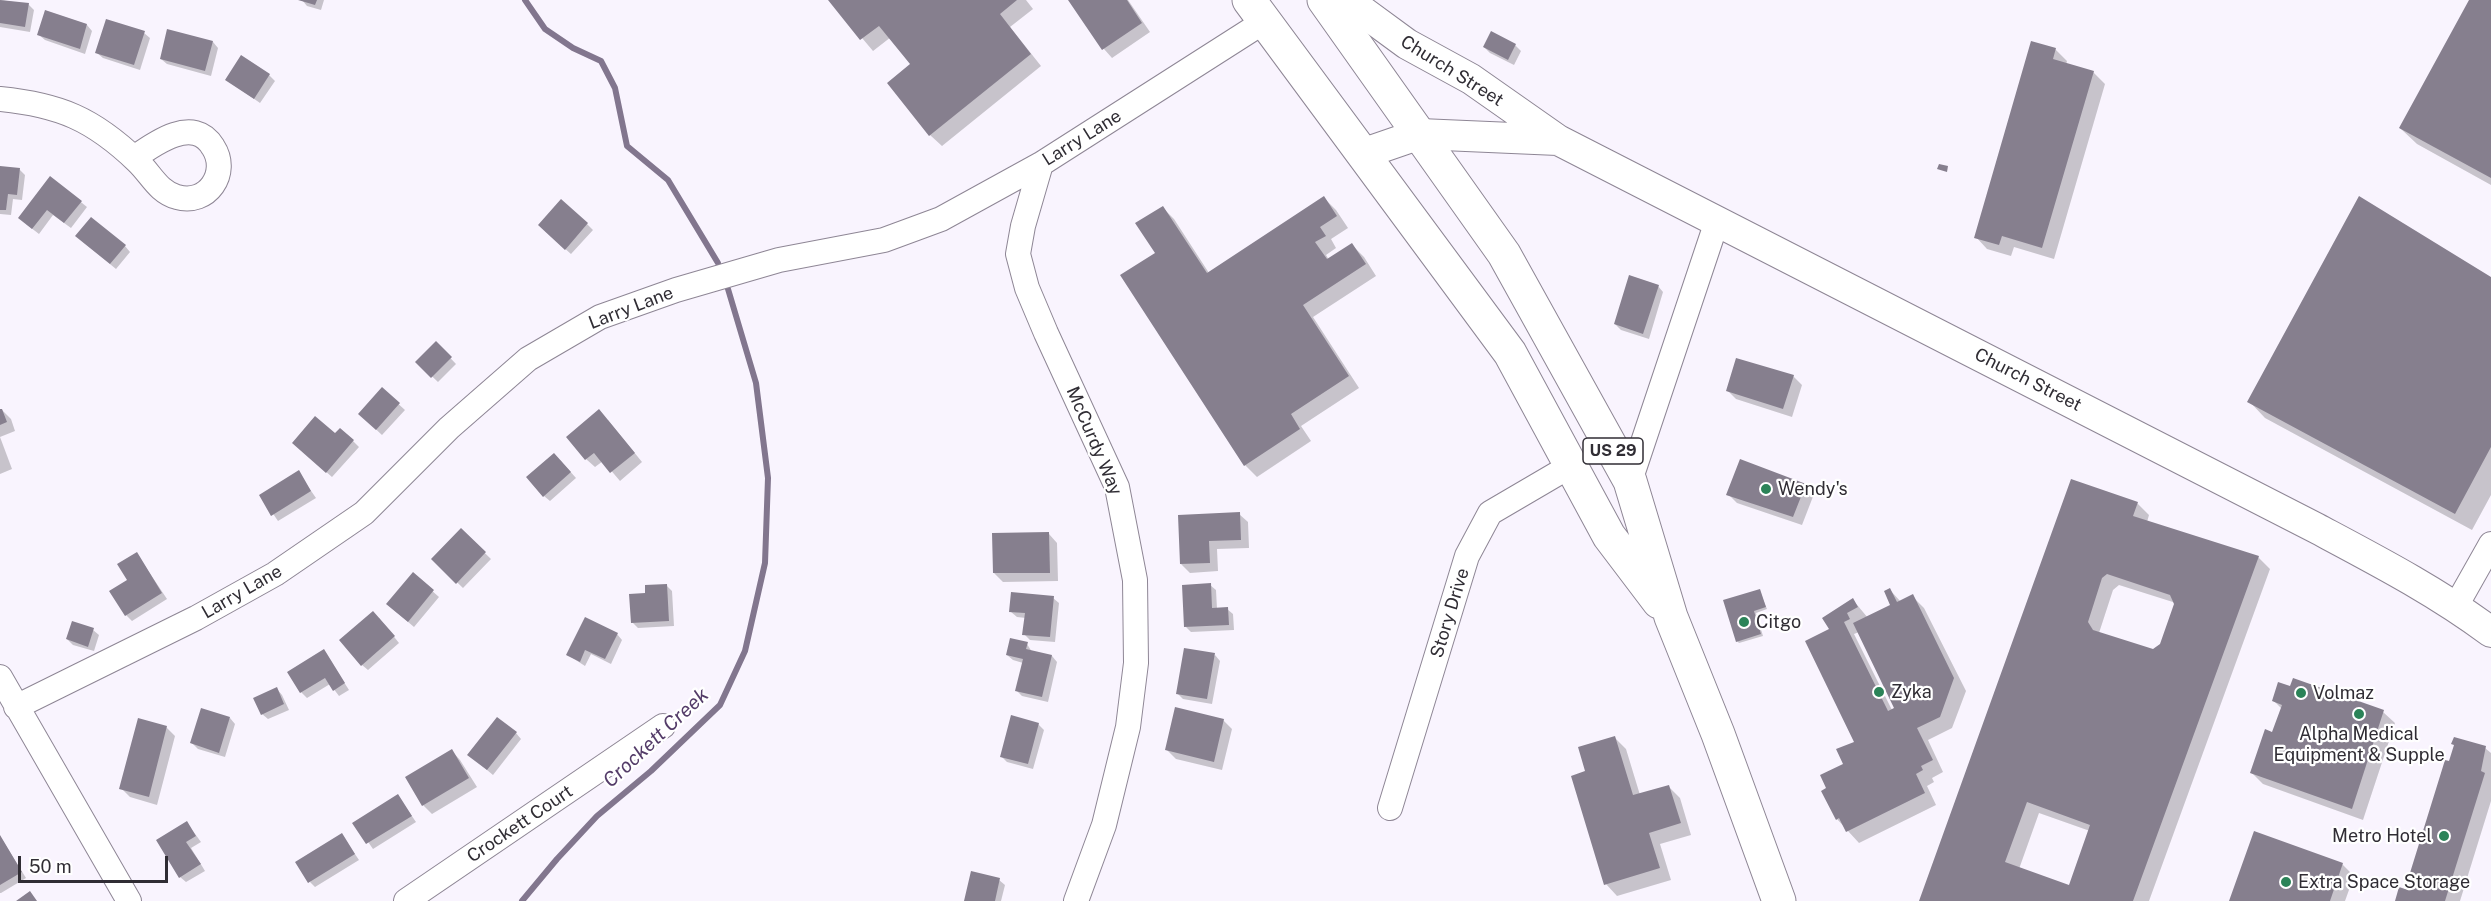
<!DOCTYPE html>
<html>
<head>
<meta charset="utf-8">
<style>
  body { margin:0 }
  #map { position:relative; width:2491px; height:901px; overflow:hidden; background:#f9f4fe; font-family:"Public Sans",sans-serif }
  canvas { display:block }
  .scale { position:absolute; left:18px; top:856px; width:150px; height:27px; box-sizing:border-box; border:3px solid #302d34; border-top:0; padding-left:8px; font-size:18px; line-height:21px; white-space:nowrap; color:#302d34; -webkit-text-stroke:4px #fff; paint-order:stroke }
</style>
</head>
<body>
<div id="map">
<canvas width="2491" height="901"></canvas>
<div class="scale">50 m</div>
</div>
<script>
const context = document.querySelector('canvas').getContext('2d');
context.lineJoin = 'round';
function paint(path, color) {
  context.fillStyle = color;
  context.fill(path, 'evenodd');
}
function strokePath(path, color, width, dash) {
  context.strokeStyle = color;
  context.lineWidth = width;
  context.lineCap = dash ? 'butt' : 'round';
  context.setLineDash(dash || []);
  context.stroke(path);
}
function label(font, color, halo, rows, align = 'center') {
  context.font = font + ' "Public Sans",sans-serif';
  context.lineWidth = 4.5;
  context.setLineDash([]);
  context.textBaseline = 'middle';
  context.strokeStyle = halo;
  context.fillStyle = color;
  for (const [text, x, y, turn = 0] of rows) {
    context.save();
    context.translate(x, y);
    context.rotate((+turn || 0) * Math.PI / 180);
    context.textAlign = isNaN(turn) ? turn : align;
    if (halo) context.strokeText(text, 0, 0);
    context.fillText(text, 0, 0);
    context.restore();
  }
}
paint(new Path2D(`
  M0,0L28,4L34,10L30,32L0,27Z
  M302,0H324L321,10L307,6Z
  M830,0H1026L1033,9L1010,27L1041,66L942,146L930,135L912,64L891,37L873,51Z
  M1070,0H1128L1150,32L1112,58L1104,49Z
  M2470,0H2491V185L2417,144L2400,128Z
  M87,25L92,31L85,54L45,40L39,35Z
  M144,33L150,38L140,70L103,58L97,53Z
  M213,42L218,48L211,76L167,64L161,59Z
  M1515,45L1521,51L1514,65L1490,53L1484,47Z
  M2055,49L2067,61L2066,65L2093,72L2105,84L2054,259L2014,247L2011,256L1987,249L1976,237Z
  M269,75L275,81L260,103L227,80Z
  M0,167L19,169L25,175L22,200L13,199L11,215L0,214Z
  M51,178L87,207L71,228L53,215L39,234L26,224Z
  M1324,198L1336,210L1348,228L1331,239L1336,248L1326,255L1329,260L1352,245L1364,257L1376,276L1313,317L1359,388L1301,426L1311,441L1257,477L1245,465L1157,253L1162,207L1174,219L1209,273Z
  M587,224L593,230L571,254L545,231Z
  M83,242L125,246L130,252L116,269Z
  M2491,278V495L2472,530L2265,418L2249,401Z
  M1658,286L1663,292L1649,339L1621,330L1615,324Z
  M436,343L456,364L438,382L417,362Z
  M1793,376L1802,385L1792,417L1736,399L1728,391Z
  M382,389L405,410L382,435L366,420Z
  M2,410L11,419L15,431L0,437L12,469L0,474V411Z
  M608,420L642,462L620,481L603,461L595,467L586,459Z
  M335,435L353,441L359,447L332,477L300,449Z
  M560,460L576,478L550,501L544,496Z
  M298,472L316,498L278,521L261,496Z
  M1805,485L1814,494L1802,525L1737,503L1728,494Z
  M2137,503L2149,515L2147,522L2258,557L2270,569L2149,901H1921ZM2119,585L2176,603L2161,645L2154,651L2099,633L2113,590ZM2039,813L2090,831L2070,887L2019,869Z
  M1239,514L1248,522L1249,548L1217,549L1218,571L1190,573L1181,564Z
  M461,530L491,559L463,588L433,559Z
  M1049,534L1057,543L1058,581L1003,582L994,573Z
  M137,554L167,599L132,621L126,615L129,580Z
  M413,574L439,597L414,627L394,610Z
  M666,585L672,591L674,626L638,628L632,622L647,595Z
  M1210,585L1216,590L1217,609H1227L1233,614L1234,630L1191,632L1186,627Z
  M1759,590L1767,609L1756,613L1763,636L1739,643L1737,641Z
  M1890,590L1901,602L1912,596L1924,608L1966,691L1952,728L1928,740L1943,772L1932,778L1934,782L1927,786L1936,805L1859,843L1837,819L1828,789L1856,743L1831,629L1853,600L1868,618L1892,606ZM1859,632L1896,708L1892,710L1854,634Z
  M1053,598L1059,603L1055,642L1030,640L1024,634L1026,618L1017,617L1011,612Z
  M379,618L399,643L368,670L362,665Z
  M93,630L99,635L94,651L73,645L67,639Z
  M617,634L622,640L611,664L591,654L585,666L568,655Z
  M1027,644L1032,652L1052,656L1057,662L1048,702L1022,696L1016,690L1023,663L1013,660L1007,655Z
  M324,651L349,690L339,696L330,684L307,698L301,692Z
  M1215,655L1220,661L1212,704L1183,699L1177,693Z
  M277,689L282,695L289,710L268,719L262,714Z
  M2273,700L2383,712L2395,723L2363,820L2263,784L2251,772L2273,734L2282,709Z
  M230,718L235,724L225,757L198,749L192,743Z
  M1223,720L1232,729L1222,770L1176,759L1167,750Z
  M1038,724L1044,730L1033,769L1007,762L1001,756Z
  M166,727L175,736L157,805L130,797L121,788Z
  M516,733L521,739L493,775L475,760Z
  M1614,737L1626,749L1640,795L1668,786L1680,798L1691,835L1660,844L1671,880L1617,896L1606,884L1587,772Z
  M2485,748L2491,753V801L2460,901H2396L2406,891L2450,763Z
  M452,751L460,760L477,787L432,814L423,805Z
  M398,796L416,822L373,849L355,823Z
  M187,823L201,842L191,848L205,871L186,882L180,877Z
  M342,835L359,860L315,887L310,882Z
  M0,836L26,878L1,893H0Z
  M2342,864L2354,876L2345,901H2231Z
  M999,880L1005,885L1001,901H965Z`), '#0003');
strokePath(new Path2D(`
  M525,0L545,29L573,48L601,61L615,88L627,146L668,180L718,263
  M522,901L557,859L597,816L651,771L720,705L745,651L765,563L768,478L756,383L728,289`), '#82768e', 6);
paint(new Path2D(`
  M0,0L29,3L25,27L0,23Z
  M298,0H317L315,5Z
  M828,0H1017L1000,14L1031,54L929,136L887,83L910,64L879,26L860,40Z
  M1068,0H1127L1142,23L1102,50Z
  M2469,0H2491V178L2399,128Z
  M45,10L87,24L80,49L37,35Z
  M106,19L145,31L134,65L95,53Z
  M167,29L213,41L205,71L160,59Z
  M1491,31L1516,44L1508,60L1483,47Z
  M2031,41L2056,48L2053,59L2094,71L2042,248L2002,236L1999,245L1974,238Z
  M241,55L270,74L254,99L225,80Z
  M1939,164L1948,166L1947,172L1937,169Z
  M0,166L20,168L17,195L8,194L6,210H0Z
  M50,176L82,201L64,223L47,210L32,229L18,218Z
  M1324,196L1337,216L1320,227L1326,236L1315,242L1327,259L1352,243L1366,264L1303,305L1349,376L1291,414L1300,429L1244,466L1120,275L1155,253L1135,223L1163,206L1207,273Z
  M2359,196L2491,277V447L2455,514L2247,402Z
  M561,199L588,223L565,250L538,225Z
  M91,217L126,245L110,264L75,236Z
  M1629,275L1659,285L1643,334L1614,324Z
  M436,341L452,357L431,378L415,362Z
  M1736,358L1794,375L1783,409L1726,391Z
  M382,387L400,403L376,430L358,414Z
  M0,409H2L7,422L0,425Z
  M599,409L635,453L610,473L594,453L585,460L566,437Z
  M315,416L335,433L340,428L354,440L326,473L292,443Z
  M554,453L571,472L543,497L526,477Z
  M1740,459L1806,484L1793,517L1726,495Z
  M299,470L311,491L271,516L259,495Z
  M2071,479L2138,502L2133,516L2259,556L2133,901H1919ZM2107,574L2170,595L2174,604L2160,644L2153,649L2093,630L2088,622L2102,578ZM2027,802L2090,825L2069,885L2005,862Z
  M1240,512L1241,540L1209,541L1210,563L1180,564L1178,515Z
  M461,528L486,552L456,584L431,559Z
  M1049,532L1050,573H993L992,533Z
  M137,552L162,593L125,616L109,591L127,580L117,564Z
  M413,572L434,590L408,622L386,604Z
  M1211,583L1212,608L1228,607L1229,625L1184,627L1182,585Z
  M667,584L669,621L631,623L629,594L645,593V585Z
  M1890,588L1897,602L1913,594L1954,678L1940,717L1917,728L1933,760L1921,766L1923,770L1916,774L1925,793L1846,832L1839,818L1836,820L1821,791L1826,788L1820,775L1843,764L1836,749L1854,742L1805,641L1829,629L1822,618L1853,598L1858,607L1847,613L1850,619L1844,622L1888,711L1894,708L1853,623L1890,605L1884,591Z
  M1760,589L1766,607L1754,611L1761,634L1736,642L1723,600Z
  M1011,592L1054,596L1050,637L1022,635L1025,613L1009,612Z
  M373,611L395,636L361,666L339,640Z
  M585,617L618,633L605,659L585,650L580,662L566,655Z
  M72,621L94,628L88,647L66,639Z
  M1010,638L1028,642L1026,649L1052,655L1042,697L1015,691L1023,659L1006,655Z
  M1184,648L1215,653L1207,699L1176,694Z
  M324,649L345,683L333,691L325,678L300,693L287,672Z
  M2293,678L2384,710L2352,809L2250,773L2265,729L2272,732L2282,705L2272,701L2278,682L2290,686Z
  M277,687L284,704L261,715L253,698Z
  M1175,707L1224,719L1214,762L1165,750Z
  M201,708L230,717L219,753L190,743Z
  M1011,715L1039,723L1028,764L1000,757Z
  M497,717L517,732L487,770L467,755Z
  M138,718L167,726L149,797L119,789Z
  M1615,736L1633,795L1669,785L1681,823L1649,833L1660,868L1604,885L1571,776L1585,771L1578,747Z
  M2454,737L2486,746L2481,771L2485,773L2445,901H2395L2399,887L2405,889L2445,760L2449,761L2454,745L2451,744Z
  M452,749L469,778L422,806L405,777Z
  M398,794L412,816L366,844L352,823Z
  M187,821L196,836L186,842L201,864L179,878L156,840Z
  M2254,831L2343,863L2330,901H2229Z
  M342,833L355,854L308,883L295,862Z
  M0,835L22,872L0,885Z
  M971,871L1000,878L995,901H964Z
  M30,891L37,901H16Z`), '#867f8e');
const minor = new Path2D(`
  M0,99C60,105 93,119 137,161C151,174 158,192 177,197C207,206 230,173 213,147C194,115 155,143 134,158
  M1041,164L1023,226L1018,254L1027,288L1046,333L1117,487L1135,580L1136,663L1128,727L1104,825L1076,901
  M1630,481L1717,221
  M2456,606L2491,544
  M0,677L129,901
  M16,707L196,618L275,574L364,513L449,428L528,359L600,317L676,290L779,260L884,240L941,219L1041,164L1265,21
  M1390,808L1467,556L1490,513L1572,465
  M406,901L663,726`);
const major = new Path2D(`
  M1347,0L1407,44L1471,79L1558,140L2316,528C2376,560 2436,591 2491,632
  M1362,154L1420,134L1558,140`);
const highway = new Path2D(`
  M1249,0L1510,353L1609,536L1659,602
  M1324,0L1504,254L1630,481L1671,617L1718,734L1779,901`);
strokePath(minor, '#8e8695', 26);
strokePath(major, '#8e8695', 32);
strokePath(highway, '#8e8695', 35);
strokePath(minor, '#fff', 24);
strokePath(major, '#fff', 30);
strokePath(highway, '#fff', 33);
for (const [x, y, r, color] of [
  [1766,489,6,"#2b8358"],
  [1744,622,6,"#2b8358"],
  [1879,692,6,"#2b8358"],
  [2301,693,6,"#2b8358"],
  [2359,714,6,"#2b8358"],
  [2444,836,6,"#2b8358"],
  [2286,882,6,"#2b8358"]
]) {
  const dot = new Path2D();
  dot.arc(x, y, r, 0, 2 * Math.PI);
  context.fillStyle = color;
  context.fill(dot);
  strokePath(dot, '#fff', 2);
}
for (const [x, y, w] of [
  [1613,451,60]
]) {
  const box = new Path2D();
  box.roundRect(x - w / 2, y - 13, w, 26, 4.5);
  context.fillStyle = '#fff';
  context.fill(box);
  strokePath(box, '#302d34', 1.5);
}
label('bold 16px', '#302d34', null, [
  ["US 29",1613,451]
]);
label('18px', '#302d34', '#fff', [
  ["Church Street",1452,71,32],
  ["Larry Lane",1082,138,-32],
  ["Larry Lane",631,308,-21],
  ["Church Street",2028,380,27],
  ["McCurdy Way",1094,441,67],
  ["Larry Lane",242,592,-30],
  ["Story Drive",1450,613,-73],
  ["Crockett Court",520,824,-34]
]);
label('18px', '#302d34', '#fff', [
  ["Wendy's",1778,489],
  ["Citgo",1756,622],
  ["Zyka",1891,692],
  ["Volmaz",2313,693],
  ["Alpha Medical",2359,734,"center"],
  ["Equipment & Supple",2359,755,"center"],
  ["Metro Hotel",2432,836,"right"],
  ["Extra Space Storage",2298,882]
], 'left');
label('italic 20px', '#543c69', '#fff', [
  ["Crockett Creek",656,738,-43]
]);
</script>
</body>
</html>
